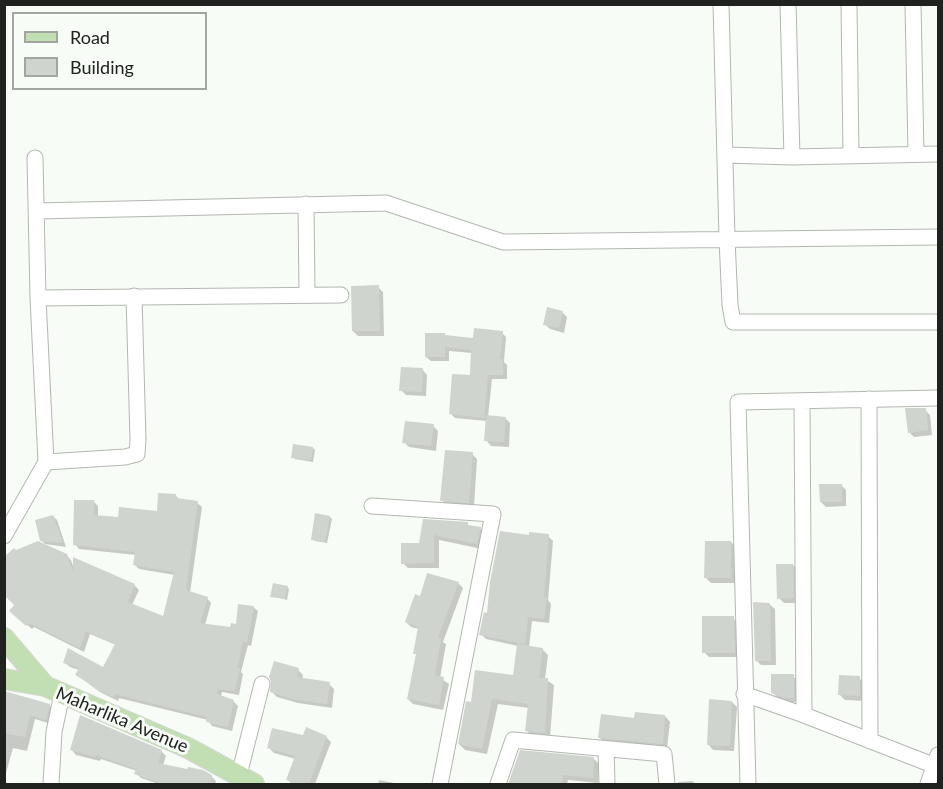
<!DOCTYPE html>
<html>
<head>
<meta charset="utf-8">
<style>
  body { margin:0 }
  #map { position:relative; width:943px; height:789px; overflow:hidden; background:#f8fcf6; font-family:Lato,sans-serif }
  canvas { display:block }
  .frame { position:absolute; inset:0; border:6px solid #202220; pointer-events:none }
  .legend { position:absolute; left:12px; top:12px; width:195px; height:78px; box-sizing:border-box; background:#f8fcf6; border:2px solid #a2a5a0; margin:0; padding:8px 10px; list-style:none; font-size:18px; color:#202220 }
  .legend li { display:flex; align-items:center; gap:12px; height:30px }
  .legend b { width:30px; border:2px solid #a2a5a0 }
</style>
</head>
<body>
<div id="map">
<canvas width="943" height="789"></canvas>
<div class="frame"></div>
<ul class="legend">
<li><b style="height:8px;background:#c1dfb3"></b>Road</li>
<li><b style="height:16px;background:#d0d4ce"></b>Building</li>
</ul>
</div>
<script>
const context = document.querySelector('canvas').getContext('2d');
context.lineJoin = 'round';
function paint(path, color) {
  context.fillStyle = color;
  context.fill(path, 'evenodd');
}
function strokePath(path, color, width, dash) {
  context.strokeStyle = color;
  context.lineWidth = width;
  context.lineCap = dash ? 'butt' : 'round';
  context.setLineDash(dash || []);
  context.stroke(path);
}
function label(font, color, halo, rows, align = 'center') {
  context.font = font + ' Lato,sans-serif';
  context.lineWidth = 6;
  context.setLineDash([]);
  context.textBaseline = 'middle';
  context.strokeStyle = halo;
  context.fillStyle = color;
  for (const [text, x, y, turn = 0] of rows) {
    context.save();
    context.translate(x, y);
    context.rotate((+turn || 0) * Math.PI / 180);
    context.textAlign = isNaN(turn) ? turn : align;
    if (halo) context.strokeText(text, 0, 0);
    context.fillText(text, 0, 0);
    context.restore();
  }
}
paint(new Path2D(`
  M378,287L383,292L384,336H358L353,331Z
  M562,312L567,317L564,333L550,329L545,324Z
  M502,333L506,337L504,362L507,365V379H492L488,417L505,418L510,423L509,447L491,446L486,440L487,421L455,418L451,414L471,377L473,353L449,351V361H431L426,357L445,334L447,337L475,340Z
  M422,369L427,375L426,396L406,395L401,390Z
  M925,410L930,415L932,435L914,437L909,432Z
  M433,426L438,431L436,451L409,447L404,442Z
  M313,448L315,450L313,462L295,459L293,457Z
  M472,454L477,459L474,507L447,505L442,500Z
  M841,485L846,490V506L826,507L821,502Z
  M176,496L180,500L197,503L202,507L190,593L207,598L211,603L205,625L231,628L237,626L253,607L258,611L251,646L248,645L241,672L243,674L239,695L222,692L221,697L233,701L238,706L232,731L212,726L208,720L119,698L118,701L100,692L77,675L79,670L70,667L65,663L104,669L116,645L90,634L84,652L34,627L32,629L11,611L66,555L71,560L74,569L134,585L139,590L132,605L164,618L175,575L139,569L135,565L136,555L79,549L75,544L93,501L98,506V517L119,519L158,513Z
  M53,516L57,520L66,547L45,544L41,540Z
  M330,517L332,519L327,543L315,541L313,539Z
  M424,521L467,524L470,527L480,528L485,533L482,549L439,540V568H408L403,563L420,545Z
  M548,536L553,541L548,600L551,604L549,623L532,621L529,647L542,649L548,655L545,679L554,685L550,738L533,737L527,731L529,708L498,704L487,754L465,750L459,744L472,704L514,676L518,646L486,639L481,634L488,615L530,537Z
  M731,542L736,547L735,583H711L706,578Z
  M793,565L798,570V603H784L779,598Z
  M458,583L463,588L443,642L446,644L440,678L449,684L443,710L413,704L408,699L417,655L415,653L419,629L411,627L406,622L422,598Z
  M287,587L289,589L287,600L272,596Z
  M769,604L775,609L776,665H761L756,660Z
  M733,618L738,623L739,657H709L704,652Z
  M298,670L303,675L302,680L329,684L334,689L332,708L298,703L277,697L272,692Z
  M793,676L798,681L799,702H791L778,698L773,693Z
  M859,678L864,683L865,701L845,700L840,695Z
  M4,693L49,705L54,710L51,724L35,719L27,751L13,748L4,780Z
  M732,702L737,707L734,751L713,750L708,744Z
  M665,716L670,722L667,748L605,743L600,738Z
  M304,737H326L331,742L315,784H292L288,780L296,759L274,753L269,748Z
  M71,749L161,751L166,756L163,765L211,776L216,781L215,784H159L141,778L136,773L137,771L101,759L100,761L76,755Z
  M521,752L594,759L599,764L598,783L568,780L567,784H510Z
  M379,780L399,784H400H378Z
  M692,781L696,784H678V782Z`), '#0003');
paint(new Path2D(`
  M379,285L380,331H352L351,286Z
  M547,307L563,311L559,328L543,325Z
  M474,328L503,331L500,359H503V375H488L484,418L449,414L452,374L470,375L471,350L445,347V357H425V333H445V335L473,338Z
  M401,367L423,368L422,392L399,391Z
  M905,408H926L928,430L908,433Z
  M486,415L506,417L504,442L484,441Z
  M405,421L434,424L431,446L402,443Z
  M293,444L313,447L311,460L291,458Z
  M445,450L473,452L469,503L440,501Z
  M819,484H842V502H820Z
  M158,493L176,494V498L198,501L186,590L208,597L200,623L230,627L231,623L236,624L238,604L254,606L247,642H243L237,668H240L235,691L218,689L217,694L234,700L228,727L206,722L207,717L115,694L113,697L94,688V686L75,675L79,668L63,663L68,648L103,667L115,644L86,631L80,648L29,623L26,626L9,611L14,605L4,595V557L14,548L16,550L38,541L67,554L73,572V557L135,584L128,602L163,616L174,572L133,565L135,552L73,545L74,500H94V515L118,517L119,507L157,511Z
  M315,513L330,516L325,542L311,540Z
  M53,515L63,543L40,541L35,520Z
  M423,519L468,522V525L481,527L477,544L434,535V563L401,564V543H419Z
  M500,531L529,535V532L549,534L544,597H547L544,619L528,617L525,644L479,635L484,612L487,613L490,582Z
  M705,541H731V578H704Z
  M776,564H793L794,598L777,599Z
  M427,573L459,582L438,637L441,638L435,675L444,677L439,705L407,699L416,654H413L418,627L405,622L415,594L420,596Z
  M273,583L288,586L285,599L270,597Z
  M753,602L770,603L771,661H755Z
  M702,616H734L735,653H702Z
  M517,644L543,648L539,678H548L545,733L525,731L528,704L492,699L482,749L458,744L466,701L471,702L475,670L513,675Z
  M274,661L299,668L297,677L330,682L327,704L292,699L270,692L271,682L269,677Z
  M771,674H794V698H784L771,693Z
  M839,675L860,676V696L838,695Z
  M4,691L50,704L46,720L30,715L25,737L4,733Z
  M709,699L732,701L730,746L707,745Z
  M635,712L665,715L663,744L598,738L601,714L634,718Z
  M80,715L162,750L158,763L187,769L188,767L203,770L212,775L210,784H158V782L134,774L136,769L96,755L95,757L70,750Z
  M306,727L327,736L309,784H296L286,780L295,756L267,748L272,728L303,735Z
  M520,750L594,757L593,778L563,775L562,784H508Z`), '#d0d4ce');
const minor = new Path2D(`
  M721,4L727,239L730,305L733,322H938
  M788,4L792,157
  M849,4L851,155
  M913,4L916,154
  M725,155L792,157L938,154
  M306,204L307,294
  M37,211L386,203L503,242L938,237
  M38,298L341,295
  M869,399L870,741
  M802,401L804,715
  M46,462L125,457L137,454L138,440L134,296
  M372,506L493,514L440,784
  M4,536L46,462L38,298L35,158
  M744,694L804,715L938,767
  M606,749L607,784
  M239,775L262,684
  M51,784L54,732L62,694
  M498,784L513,740L664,754L667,784
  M748,784L738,402L938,398
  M928,784L938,755`);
const major = new Path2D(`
  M4,638L45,686L188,748L254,784
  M4,679L45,686`);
strokePath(minor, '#b3b7b1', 17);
strokePath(major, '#d7d7d7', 22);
strokePath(minor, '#fff', 15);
strokePath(major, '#c1dfb3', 20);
label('18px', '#202220', '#f8fcf6', [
  ["Maharlika Avenue",122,720,23]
]);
</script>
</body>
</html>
